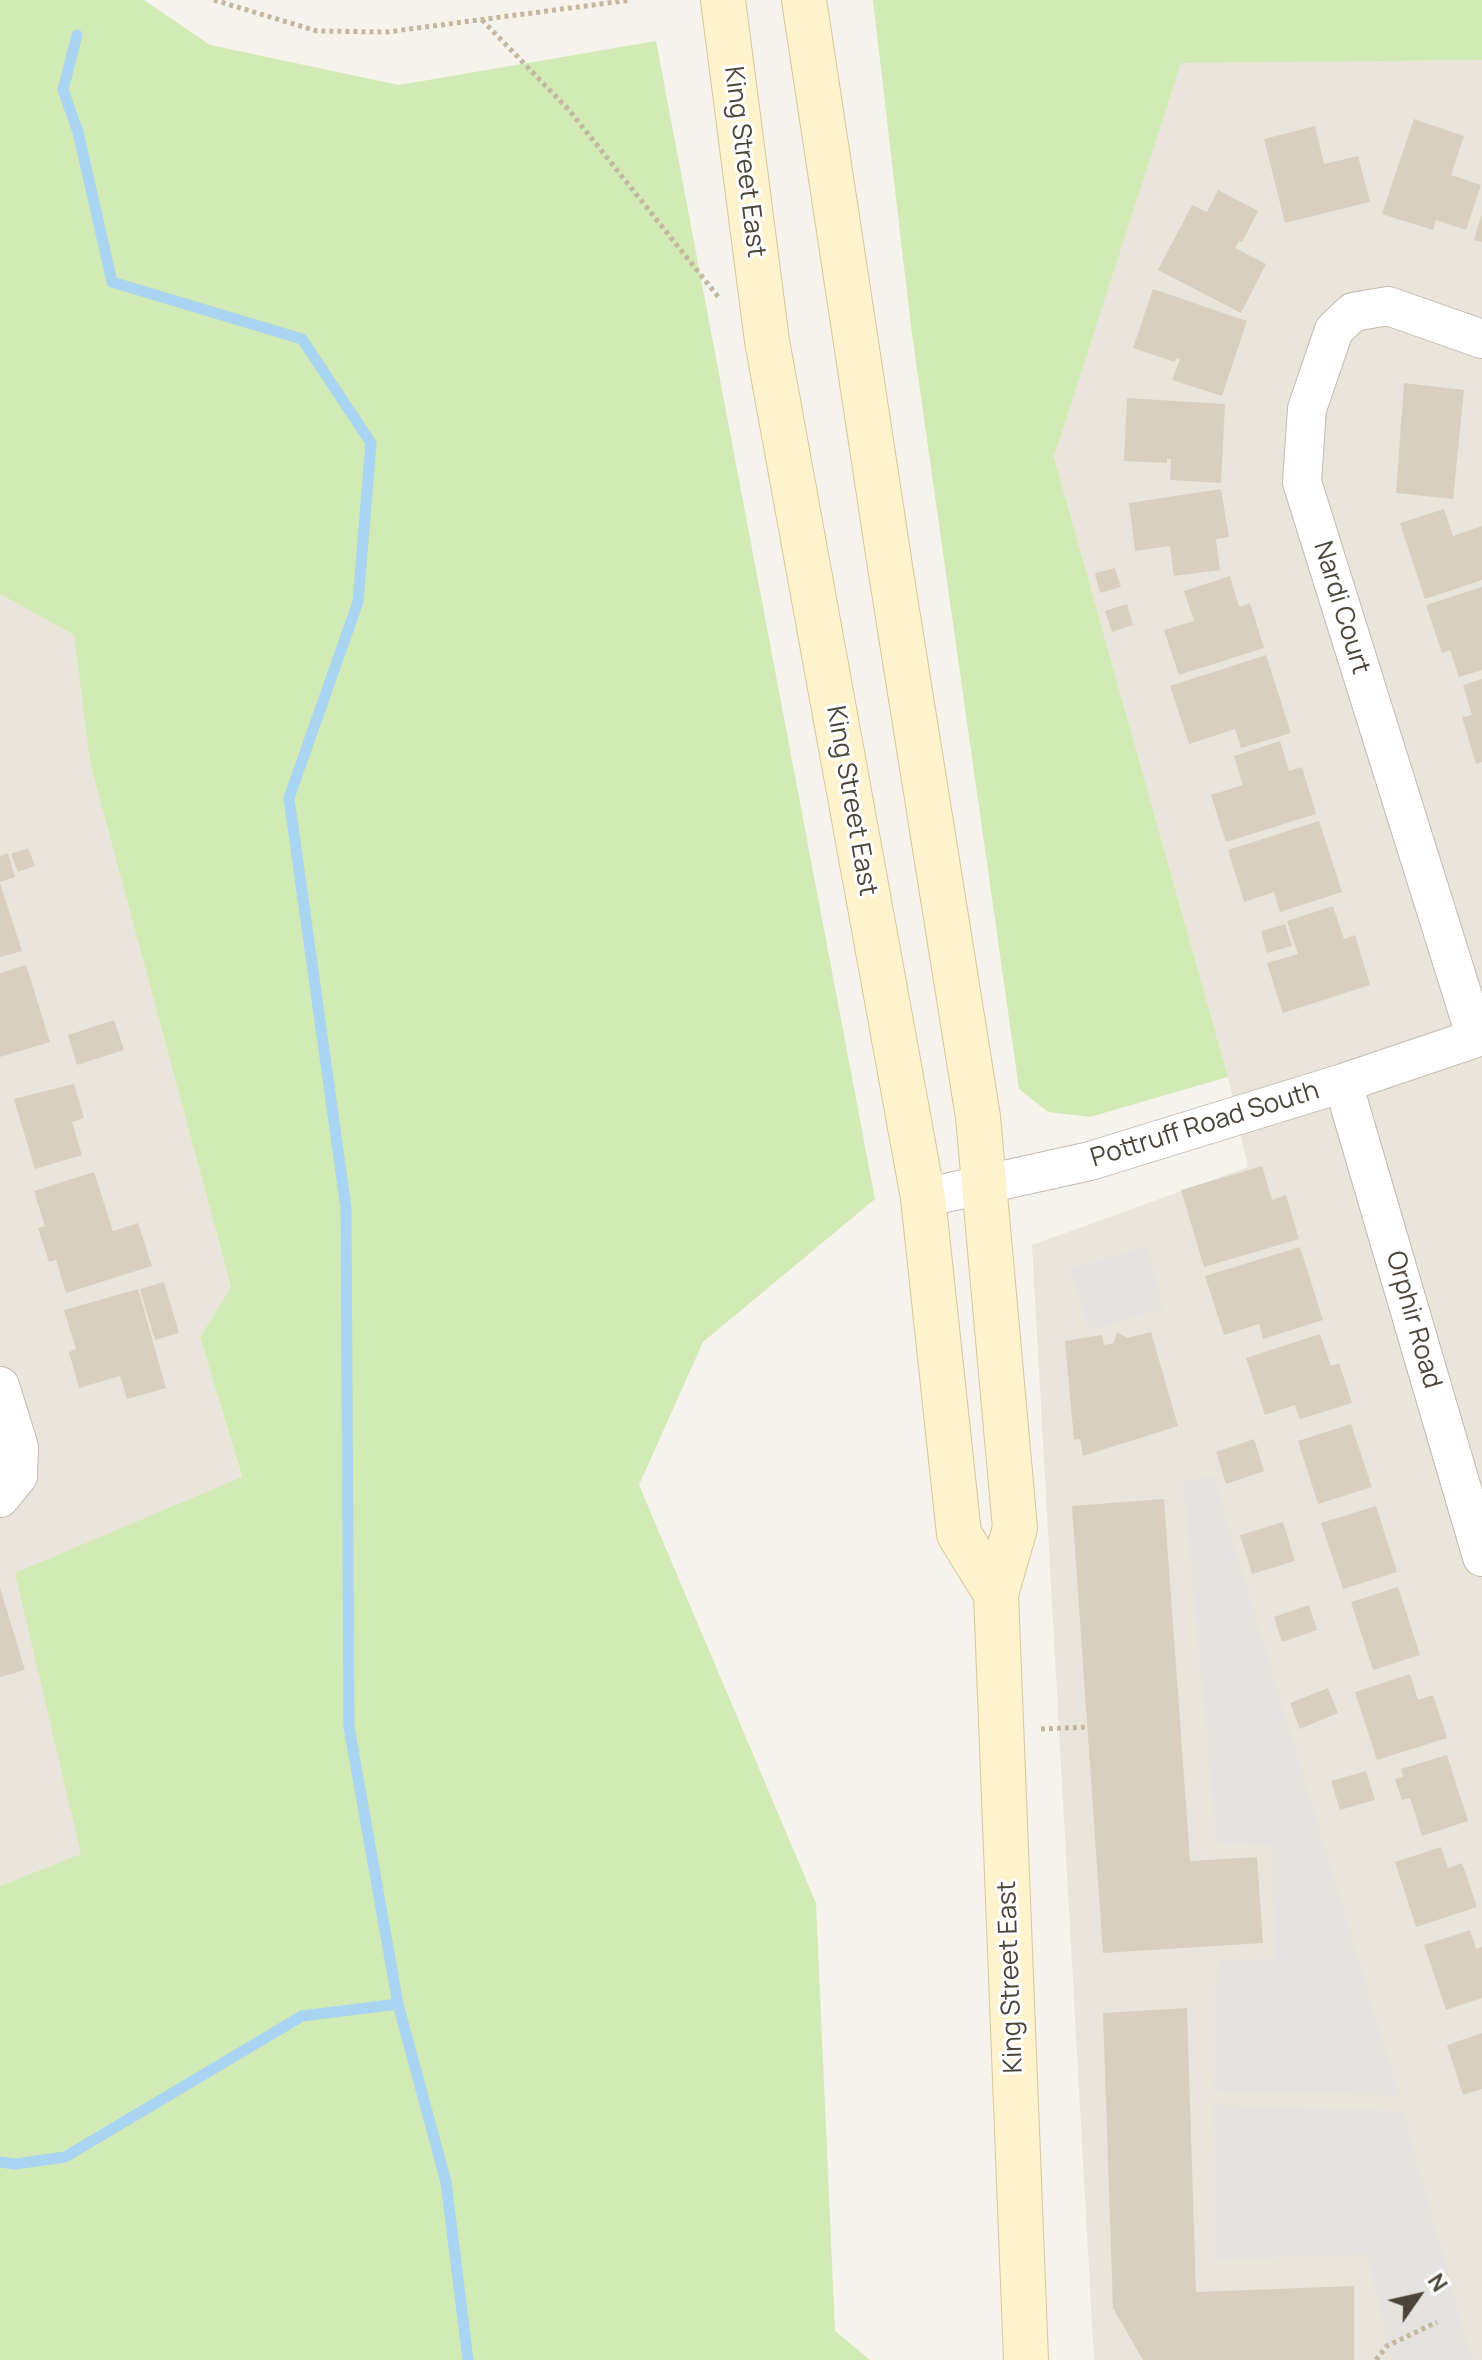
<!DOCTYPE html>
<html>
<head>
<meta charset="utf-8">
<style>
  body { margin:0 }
  #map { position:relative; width:1482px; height:2360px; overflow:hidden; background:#f6f3ec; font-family:Manrope,sans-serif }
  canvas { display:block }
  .north { position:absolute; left:1378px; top:2256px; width:80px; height:80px; -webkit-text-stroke:6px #fff; paint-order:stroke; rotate:56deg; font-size:22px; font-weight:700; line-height:32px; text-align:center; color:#4b4439 }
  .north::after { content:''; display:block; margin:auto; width:28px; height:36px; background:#4b4439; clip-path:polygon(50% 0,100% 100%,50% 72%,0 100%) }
</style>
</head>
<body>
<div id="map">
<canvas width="1482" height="2360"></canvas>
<div class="north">N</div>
</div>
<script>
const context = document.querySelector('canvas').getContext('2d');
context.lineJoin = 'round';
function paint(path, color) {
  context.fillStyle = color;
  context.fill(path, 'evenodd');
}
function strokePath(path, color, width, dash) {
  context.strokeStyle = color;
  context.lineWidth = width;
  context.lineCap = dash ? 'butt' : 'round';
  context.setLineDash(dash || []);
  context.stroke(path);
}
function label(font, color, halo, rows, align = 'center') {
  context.font = font + ' Manrope,sans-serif';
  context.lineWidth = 6;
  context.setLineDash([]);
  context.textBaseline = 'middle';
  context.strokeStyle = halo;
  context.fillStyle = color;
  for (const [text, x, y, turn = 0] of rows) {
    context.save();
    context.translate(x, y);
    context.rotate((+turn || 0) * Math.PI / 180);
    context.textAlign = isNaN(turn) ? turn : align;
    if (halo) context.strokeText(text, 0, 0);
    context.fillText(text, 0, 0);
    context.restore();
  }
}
paint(new Path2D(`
  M1482,60V2360H1094L1032,1245L1248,1167L1228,1077L1054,457L1181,62Z
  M0,594L74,635L90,763L231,1287L200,1337L242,1478L16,1573L82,1854L0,1886Z`), '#eae5da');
paint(new Path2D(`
  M0,0H144L210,45L399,85L656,41L875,1199L703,1342L639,1485L816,1903L835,2331L870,2360H0V1886L81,1854L15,1573L242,1477L200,1337L231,1287L90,763L74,635L0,594Z
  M873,0H1482V60L1181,63L1054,457L1228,1077L1090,1117L1048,1112L1019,1089L911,327Z`), '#d2eab5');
paint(new Path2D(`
  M1147,1247L1164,1309L1088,1330L1071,1268Z
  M1214,1477L1399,2095L1214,2092L1218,1961L1276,1958L1271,1845L1217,1843L1183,1480Z
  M1214,2105L1403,2111L1472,2360H1392L1367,2254L1216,2260Z`), '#e5e3e0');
strokePath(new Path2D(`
  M77,35L63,90L78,132L112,282L302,339L371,443L358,602L289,798L346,1208L349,1727L398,2004L446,2182L468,2360
  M0,2162L15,2164L65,2157L302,2016L398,2004`), '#a9d4f2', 11);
paint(new Path2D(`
  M1414,119L1464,136L1451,175L1481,185L1466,230L1436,220L1433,230L1382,214Z
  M1315,126L1324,164L1358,156L1370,202L1285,223L1264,139Z
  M1218,190L1258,211L1242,242L1239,241L1235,248L1266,264L1241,313L1158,270L1192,205L1207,212Z
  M1481,216H1482V242L1474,240Z
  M1153,289L1247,321L1222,396L1172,380L1180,359L1176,358L1175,362L1133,348Z
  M1404,383L1464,390L1453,499L1396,493Z
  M1127,398L1225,404L1221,483L1170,480L1171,459H1167V463L1124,461Z
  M1221,489L1229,537L1216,539L1220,570L1174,576L1170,546L1135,551L1129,503Z
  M1444,509L1453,536L1482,526V580L1425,599L1400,523Z
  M1115,568L1121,587L1100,593L1095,573Z
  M1230,576L1239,607L1250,603L1264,648L1179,675L1164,630L1194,621L1184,591Z
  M1482,587V670L1459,677L1450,650L1442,653L1426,605Z
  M1127,604L1133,625L1112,632L1105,611Z
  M1266,655L1291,733L1241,748L1235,729L1189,744L1170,686Z
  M1482,679V762L1476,764L1462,717L1472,715L1463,685Z
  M1280,741L1289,771L1302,767L1316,814L1226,842L1211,795L1243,785L1234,756Z
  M1319,821L1342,892L1280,912L1274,892L1244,902L1228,850Z
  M28,848L35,866L18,872L11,854Z
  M8,853L15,877L0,882V856Z
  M0,883L22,951L0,957Z
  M1333,906L1344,939L1355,935L1370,985L1283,1013L1267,963L1298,954L1287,921Z
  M1285,924L1292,946L1267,953L1261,931Z
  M26,965L50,1042L0,1057V973Z
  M114,1020L124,1050L77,1065L68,1035Z
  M74,1084L84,1118L72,1122L82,1155L35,1169L14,1099Z
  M1262,1166L1272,1200L1286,1195L1299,1239L1204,1267L1181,1190Z
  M94,1172L113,1231L138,1223L152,1266L66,1293L56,1260L49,1262L38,1228L45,1226L34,1191Z
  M1300,1247L1323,1320L1263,1339L1259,1324L1224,1335L1205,1276Z
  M164,1282L179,1333L155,1340L140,1289Z
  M138,1289L166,1388L127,1399L120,1376L79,1388L69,1352L76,1349L64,1310Z
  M1117,1332L1127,1338L1151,1332L1178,1426L1083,1456L1080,1439L1074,1440L1065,1341L1102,1335L1104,1345L1114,1343Z
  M1320,1334L1331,1366L1339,1363L1352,1403L1300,1419L1295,1405L1265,1415L1246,1358Z
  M1351,1424L1372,1487L1318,1504L1298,1441Z
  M1254,1439L1264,1471L1226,1484L1216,1452Z
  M1164,1499L1190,1861L1257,1857L1263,1943L1103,1953L1072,1506Z
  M1376,1506L1397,1572L1343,1589L1321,1523Z
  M1283,1522L1295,1561L1252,1574L1240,1535Z
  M1398,1587L1420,1655L1373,1670L1351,1602Z
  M0,1588L25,1670L0,1677Z
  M1309,1605L1317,1630L1282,1642L1274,1617Z
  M1410,1674L1418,1700L1433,1695L1447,1738L1377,1760L1355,1692Z
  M1328,1688L1338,1713L1300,1729L1290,1703Z
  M1447,1755L1468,1821L1422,1836L1410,1798L1402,1800L1395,1779L1403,1777L1401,1769Z
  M1366,1771L1375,1800L1340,1810L1331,1781Z
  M1441,1847L1448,1868L1462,1863L1477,1907L1416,1927L1395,1862Z
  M1470,1930L1476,1949L1482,1947V1998L1446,2010L1424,1945Z
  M1187,2008L1196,2292L1354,2286V2360H1143L1113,2308L1103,2013Z
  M1482,2033V2089L1463,2095L1447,2045Z`), '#d8cfc1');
const minor = new Path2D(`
  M1476,1038L1302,482L1307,409L1334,330L1353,312L1388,306L1482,339
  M1343,1083L1482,1557
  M923,1198L1090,1161L1343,1083L1482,1036
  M0,1386L19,1447L18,1476L0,1498`);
const secondary = new Path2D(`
  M723,0L767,341L923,1198L959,1534L996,1594
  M804,0L891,573L978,1117L1015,1528L996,1594L1026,2360`);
strokePath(minor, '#c2bbae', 40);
strokePath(secondary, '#d6c79b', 46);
strokePath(new Path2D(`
  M214,0L317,31L387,32L631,0
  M482,20L569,110L720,299
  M1041,1729L1088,1727
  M1376,2360L1387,2346L1437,2322`), '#c4b79f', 5, [4, 4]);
strokePath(minor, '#fff', 38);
strokePath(secondary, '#fff3cd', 44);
label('26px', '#4b4439', '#fff', [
  ["King Street East",744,162,83],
  ["Nardi Court",1341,608,73],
  ["King Street East",851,801,80],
  ["Pottruff Road South",1205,1125,-17],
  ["Orphir Road",1413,1320,74],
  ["King Street East",1011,1977,-92]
]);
</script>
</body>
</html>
